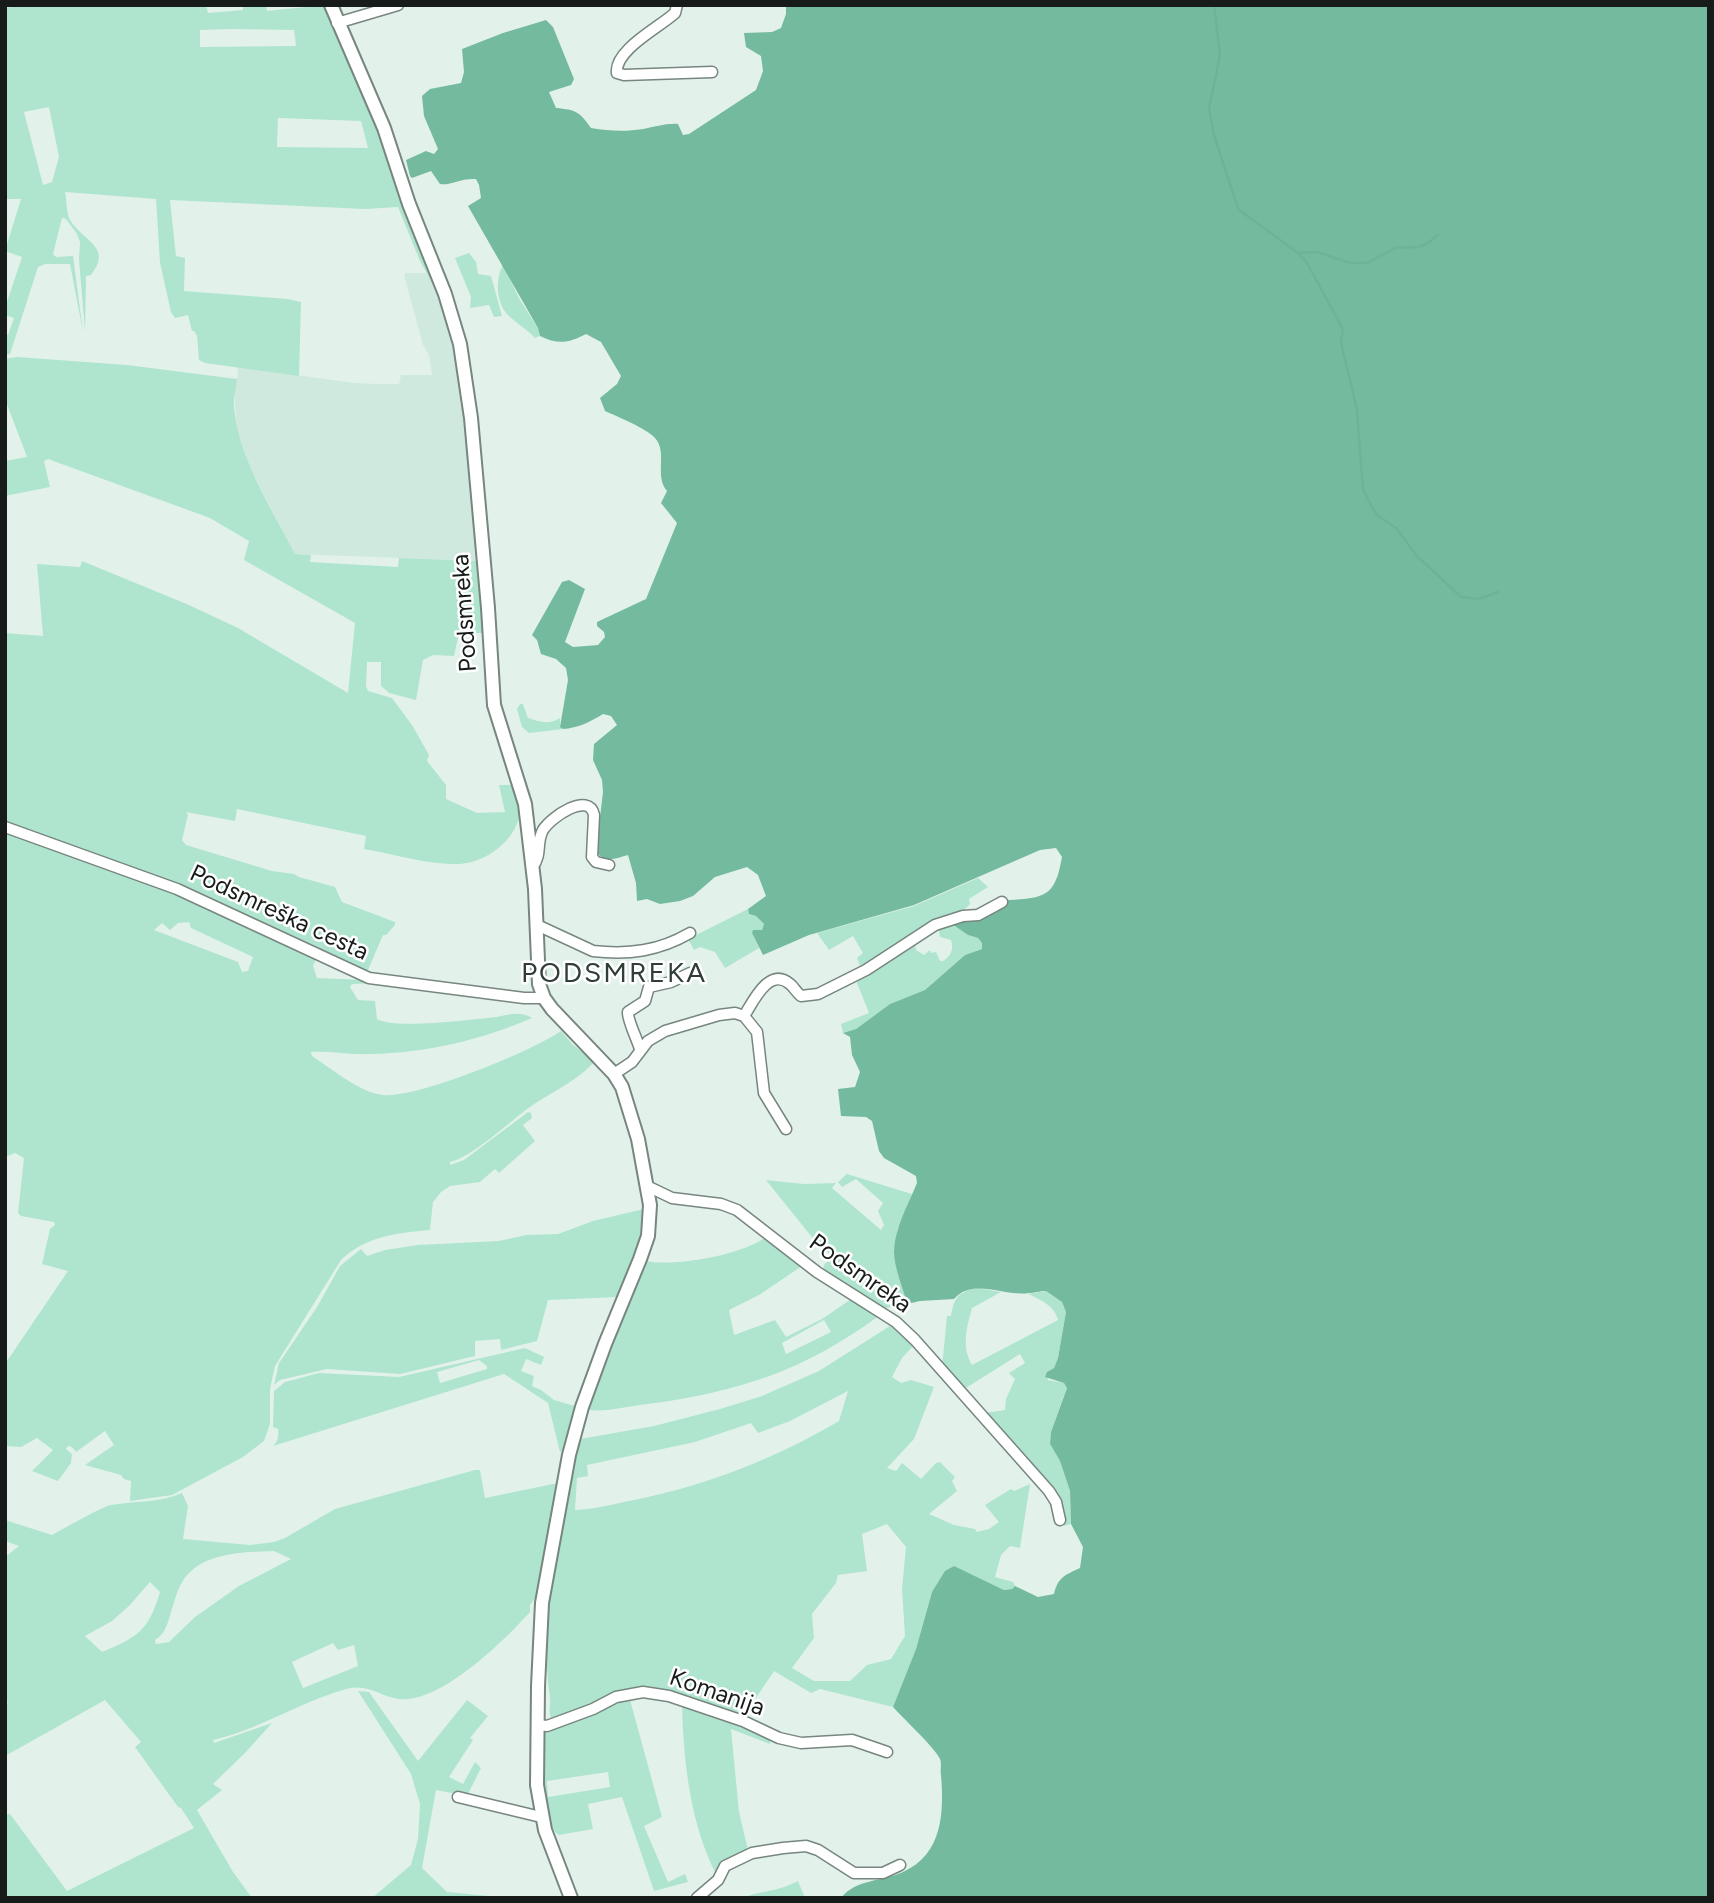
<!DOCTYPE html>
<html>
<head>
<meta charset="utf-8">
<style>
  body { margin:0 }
  #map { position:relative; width:1714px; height:1903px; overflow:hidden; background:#e2f2eb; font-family:Figtree,sans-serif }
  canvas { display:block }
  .frame { position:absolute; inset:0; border:7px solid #171c1a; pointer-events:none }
</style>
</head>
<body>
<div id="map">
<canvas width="1714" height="1903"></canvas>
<div class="frame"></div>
</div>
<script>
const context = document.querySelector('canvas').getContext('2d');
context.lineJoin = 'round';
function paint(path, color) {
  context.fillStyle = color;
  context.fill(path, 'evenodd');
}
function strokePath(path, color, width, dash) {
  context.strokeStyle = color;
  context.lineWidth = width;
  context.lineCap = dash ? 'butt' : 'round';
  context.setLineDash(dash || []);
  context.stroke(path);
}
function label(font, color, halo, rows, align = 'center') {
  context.font = font + ' Figtree,sans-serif';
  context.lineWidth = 5;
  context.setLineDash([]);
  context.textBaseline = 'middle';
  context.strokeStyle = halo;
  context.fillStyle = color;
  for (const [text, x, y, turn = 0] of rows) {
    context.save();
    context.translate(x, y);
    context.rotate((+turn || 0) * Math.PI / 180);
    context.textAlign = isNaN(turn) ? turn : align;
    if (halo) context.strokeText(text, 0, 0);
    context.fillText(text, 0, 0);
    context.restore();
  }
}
paint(new Path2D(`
  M406,273H432L455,331L466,396L476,561L295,554L249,466L237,430L234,391L237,383L238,367L354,383L377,384H399L401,375H432L429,355L423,345L404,275Z`), '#d0e9de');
paint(new Path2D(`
  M24,5H206L208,13L243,10V5H266L267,11L326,5L339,39L362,86L438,291L437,292L420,261L398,207L365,209L170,200L176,256L185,258L184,291L288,299L301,302L299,376L205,363L199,360L197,336L194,331H192L188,315L175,318L171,312L160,263L156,199L65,192C67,200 66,213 70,220C84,242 113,247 91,275L86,276L85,331L79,260L80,242L77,234L66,219L62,218L53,254L56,257L73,256L83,332L70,264H45L38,267L10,354L5,355V334L8,335L14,318L5,315V308L22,257L5,251L21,199H5V8ZM231,29L294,30L296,46L200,47V30ZM49,107L59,157L52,182L43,185L24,112ZM278,118L361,121L368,148L277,147Z
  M469,253L476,262L478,274L491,276L502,316L494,317L489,305L470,308L471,297L455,258Z
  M503,265L520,300L538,328L540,336L535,338C527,329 516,323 508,315C496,303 495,279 503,265Z
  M17,357L127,365L237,379C237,388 233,395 234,405C237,457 272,508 295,554L311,555L310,562L398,567L399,558L476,561L485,633H459L454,656L433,655L423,660L416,700L389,693L381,686V662H367L366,686L368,691L392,698L412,725L429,755L427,761L446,785V799L477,813L505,812L499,785H515C517,795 522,808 519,818C511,846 480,866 451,864C422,863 393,854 364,849L366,836L237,809L235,821L186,812L188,815L182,840L186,845L272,871L294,874L299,877L335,887L342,902L395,922V925L386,935H383L368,970L354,969L180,887L79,847L5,823V633L43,636L37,564L80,567L82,561L189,605L238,628L348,693L355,623L244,560L249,541L210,518L48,459L44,461L50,487L5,496V461L27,457L5,399V359Z
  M520,704H523L528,718C540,722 549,725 560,718V726L563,729L529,733L522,727L517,709Z
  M5,831L177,892L316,958L313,966L317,978L366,980L376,983L352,984L350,987L358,1000L375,1001L377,1019C396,1030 472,1019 497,1017C510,1014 521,1011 532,1018C481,1040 426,1053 370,1054C350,1055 331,1051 311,1052L312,1056C331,1068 360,1093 383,1095C415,1099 533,1051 561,1031L573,1045L592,1059L593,1063C576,1082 551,1092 530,1107C510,1121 473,1157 450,1162V1165L464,1160L528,1112L531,1113L532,1118L523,1125L535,1141L499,1173L495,1169L480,1182L450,1186L441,1192L433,1202L430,1230C397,1233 366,1236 341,1260L275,1366L270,1389V1424L264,1441L243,1457L172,1495L130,1501L131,1481L124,1479L121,1475L85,1465L114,1445L105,1431L76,1452L72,1447L68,1446L66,1449L72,1454L71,1463L58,1481L32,1471L53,1450L37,1438L21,1447L5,1446V1364L68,1271L42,1264L50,1229L55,1225L54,1222L21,1216L18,1213L24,1158L15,1153L5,1157ZM189,922L191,928L253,957L248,971L242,972L238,962L154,930L162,923L170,930L178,923Z
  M978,878L988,887L969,899L970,904L959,915L861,969L857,958L863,953L853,936L829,950L817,933L914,906Z
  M748,909L749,914L756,916L764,924L762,930L752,933L759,948L725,968L715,952L700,947L694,950L688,939Z
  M949,922L968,935L978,938L982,943V949L965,955L925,990L890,1004L856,1029L843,1033L841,1024L869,1013L857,983L859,976L915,942L916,950L924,955L930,950L931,953L936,952L940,961H943C951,956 954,949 951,940L940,937L938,926Z
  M847,1174L912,1194L897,1231L896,1265L907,1304L880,1309L823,1272L824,1265L832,1256L815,1241L766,1180L804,1184L836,1183L832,1188L881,1230L884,1225L878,1211L883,1203L856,1179L842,1187L838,1182Z
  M644,1209L642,1237L617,1297L548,1300L537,1341L501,1350L500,1339L475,1341V1356L400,1374L327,1369L280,1380L274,1385L279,1363L317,1307L340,1266L361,1249L367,1256L385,1250L418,1245L499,1241L526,1235L558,1234L593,1221Z
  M767,1236L802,1266L759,1295L729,1310L734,1335L775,1320L786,1337L822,1319L853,1298L880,1315C806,1370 739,1392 648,1404C629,1406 608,1412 589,1410L588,1408L617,1330L646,1261C675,1267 744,1255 767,1236ZM824,1320L831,1332L786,1354L782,1343Z
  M977,1288L1001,1292L972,1308C967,1326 961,1347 972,1365L1058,1320C1054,1305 1041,1300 1028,1294L1046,1291L1062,1302L1066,1312L1058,1358L1054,1368L1047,1372L1048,1380L1064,1383L1067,1387L1051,1432L1050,1444L1060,1461L1070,1491L1071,1524L1064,1526L1058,1501L984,1413L1005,1410L1006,1399L1015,1379L1009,1373L1025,1363L1020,1354L961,1391L942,1367L947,1316H951C954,1298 958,1292 977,1288Z
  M893,1324L915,1344L902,1358L892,1377L901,1383L911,1380L934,1387L914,1439L887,1468L896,1471L902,1463L921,1479L936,1463L940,1462L955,1477L952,1481L957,1491L929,1514L954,1525L975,1529L977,1532L989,1529L999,1522L985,1505L1011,1489L1014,1491L1030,1484L1020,1548L1010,1546L1001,1555L995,1577L1013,1582L1015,1586L1012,1589L1004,1590L953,1566L932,1592L916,1649L893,1707L820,1689L811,1693L774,1671L750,1707L741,1703L735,1716L651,1691L558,1720L551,1718C548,1711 551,1705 550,1697C538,1623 563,1513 580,1439L654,1426L720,1409L762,1396L819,1371ZM848,1391L839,1421C776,1458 710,1484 639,1499C618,1503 596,1509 575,1510L577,1478L588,1476L587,1465L695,1442L751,1423L758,1433L790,1421ZM887,1524L906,1547L902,1589L905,1636L891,1659L867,1665L850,1681H814L792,1668L814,1638L812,1614L836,1583L838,1575L867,1571L862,1534Z
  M525,1348L544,1357L541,1365L526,1359L521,1371L534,1376L532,1386L541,1390L554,1400L575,1406L564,1450L560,1452L548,1403L504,1374L273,1446C278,1442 279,1435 278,1429L273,1427L274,1391L285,1382L319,1373L399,1377ZM479,1360L487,1366V1369L440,1383L437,1372Z
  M475,1470H480L485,1498L558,1483L538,1594L530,1605V1612C504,1641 440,1704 399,1699C377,1696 368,1682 343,1690C298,1703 260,1729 213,1740L214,1743L272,1723L246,1752L213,1784L222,1790L197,1810L233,1872L252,1898H5V1815L10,1814L67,1891L194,1828L181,1808L178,1807L135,1747L141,1742L105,1700L5,1756V1705L8,1703L5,1696V1557L19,1546L5,1541V1520L52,1535C63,1529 103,1506 111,1505C135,1501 159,1503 182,1493L188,1506L183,1539L250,1545L274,1542L285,1538L335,1509ZM274,1551L291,1559L239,1586L195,1617L169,1642L156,1644L155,1640C165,1634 168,1623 171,1612C174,1603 176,1594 180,1586C196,1552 243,1552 274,1551ZM150,1582L160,1592C149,1630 138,1637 102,1652L85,1636L112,1621L129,1606ZM333,1643L338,1650L354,1645L358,1666L303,1688L292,1662Z
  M358,1691L369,1692L418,1761L467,1700L488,1716L470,1738L473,1740L449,1777L463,1784L475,1762L481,1768L467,1796L436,1790L422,1868L447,1892L510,1898H372L411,1865L418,1839L420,1804L411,1774Z
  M629,1696L662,1817L644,1826L668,1882L685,1874L688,1882L654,1891L622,1797L588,1804L593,1829L559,1835C537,1820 540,1758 544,1734ZM608,1772L610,1787L548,1797L547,1781Z
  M682,1702L771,1734L770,1744L731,1729L739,1812L748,1850L716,1874C690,1823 683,1759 682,1702Z
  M798,1881L805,1898H741C760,1891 780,1891 798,1881Z`), '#afe5ce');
paint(new Path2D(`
  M786,5H1709V1898H841C856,1879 881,1882 903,1872C943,1854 944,1812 941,1775C940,1770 942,1763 940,1759C935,1748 903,1718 893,1707L916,1649L932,1592L945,1571L954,1566L1004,1590L1012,1589L1015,1586L1038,1597L1054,1594C1058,1577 1065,1575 1080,1568L1083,1547L1071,1524L1070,1491L1060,1461L1050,1444L1051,1432L1067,1388L1064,1383L1045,1377L1047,1372L1054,1368L1058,1358L1066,1312L1062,1302L1046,1291C1039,1291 1035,1293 1029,1293C1004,1297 973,1277 954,1299L920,1301L907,1304C903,1287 894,1268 894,1251C895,1227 908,1205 917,1183L916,1176L884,1158L879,1151L872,1121L866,1117L841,1116L838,1089L855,1087L860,1072L852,1055L850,1037L843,1033L856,1029L890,1004L925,990L965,955L982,949V943L978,938L968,935L949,922L1005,907L1008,900C1045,898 1055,897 1062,857L1056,848L1040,850L914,905L809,935L763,955L752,933L753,930H762L764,924L756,916L749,914L748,909L766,896L758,875L747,867L715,877L693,896L680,901L660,904L647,899L637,901L636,883L628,855C617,858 607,863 598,854L597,843L603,792L602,780L593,760L594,744L617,725L611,716L603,714C590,722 578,728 563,729L560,727L568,680L566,668L556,659L541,654L537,640L532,635L562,582L569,580L585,589L565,642L573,647L598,645L605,637L604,632L597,626V622L646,599L677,523L661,503L667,491C654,476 668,452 655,438C646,428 618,417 605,411L600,398L617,384L621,376L601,342L586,334C569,343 558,345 540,336L538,328L468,206L481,198L479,185L476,179C460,178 450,186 440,184L431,171L412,178L410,176L406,160L426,151L434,154L438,149L424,116L422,96L430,89L461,83L464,72L462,49L503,33L546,20L553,27L574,79L571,85L549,92L556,108C576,110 579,111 591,128C609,131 625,132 643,129C655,127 666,123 678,124L683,135L689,134L756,90L763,71L761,56L746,47L744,33L772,32L781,28L786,14Z`), '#74ba9e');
strokePath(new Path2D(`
  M1214,5L1220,55L1209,109L1214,135L1238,209L1298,253L1307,263L1343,329L1341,342L1357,410L1363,489L1372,507L1377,515L1396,528L1417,556L1461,597L1479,599L1498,592
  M1300,253L1317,252L1350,263H1367L1395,248L1419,247L1428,243L1438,235`), '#6eb398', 2.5);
const minor = new Path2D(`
  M677,5L675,13C660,27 614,50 617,73L624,75L712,72
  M337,23L398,5
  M5,827L177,889L369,978L524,998H544
  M533,866C542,855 536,842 543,830C551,817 589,791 594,815L592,857L596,862L609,865
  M537,925L593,951C629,955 659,951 690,933
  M744,1016C753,1002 769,966 790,984C794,987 796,992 801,996L818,994L866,970L935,925L963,916L978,915L1002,902
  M640,1049C637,1039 627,1019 628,1012L645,1001L649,987L671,982L690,973
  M614,1074L632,1062L648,1041L665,1031L719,1015L735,1013L744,1016L757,1032L764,1093L786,1129
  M647,1186L672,1198L721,1204L737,1210L817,1272L896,1322L915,1340L1049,1491L1056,1502L1060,1520
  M537,1725L547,1726L593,1709L616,1697L643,1692L669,1696L743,1721L779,1738L801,1743L852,1740L887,1752
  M458,1797L541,1817
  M697,1898L718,1880L725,1866L752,1853L783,1848L806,1846L818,1850L854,1873H883L900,1865`);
const tertiary = new Path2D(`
  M331,5L384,128L409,204L445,294L460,344L471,418L488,608L494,705L525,804L535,889L539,984L544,998L552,1009L614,1074L622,1087L638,1139L650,1205L648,1236L640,1259L605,1344L582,1407L569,1455L542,1603L538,1686L537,1785L545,1830L571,1898`);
strokePath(minor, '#77867f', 13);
strokePath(tertiary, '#77867f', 16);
strokePath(minor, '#fff', 10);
strokePath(tertiary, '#fff', 12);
label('24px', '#171c1a', '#fff', [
  ["Podsmreka",465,613,-94],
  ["Podsmreška cesta",279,913,25],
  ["Podsmreka",860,1274,35],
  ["Komanija",717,1693,19]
]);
context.letterSpacing = '2px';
label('28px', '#313e38', '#fff', [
  ["PODSMREKA",614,974]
]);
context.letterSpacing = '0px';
</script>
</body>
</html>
